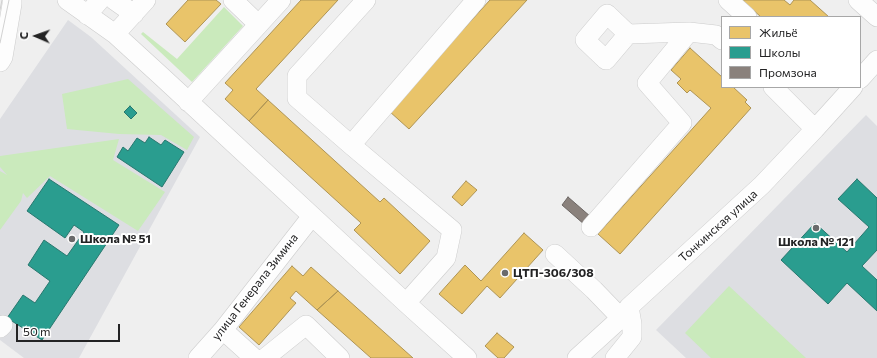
<!DOCTYPE html>
<html>
<head>
<meta charset="utf-8">
<style>
	body { margin:0 }
	#map { position:relative; width:877px; height:358px; overflow:hidden; background:#efefef; font-family:Commissioner,sans-serif }
	canvas { display:block }
	.legend { position:absolute; left:721px; top:16px; width:140px; height:72px; box-sizing:border-box; background:#fff; border:1px solid #a7a7a7; margin:0; padding:5px 7px; list-style:none; font-size:12px; color:#232324 }
	.legend li { display:flex; align-items:center; gap:8px; height:20px }
	.legend b { width:20px; border:1px solid #a7a7a7 }
	.north { position:absolute; left:16px; top:16px; width:40px; height:40px; -webkit-text-stroke:3px #fff; paint-order:stroke; rotate:272deg; font-size:11px; font-weight:700; line-height:16px; text-align:center; color:#232324 }
	.north::after { content:''; display:block; margin:auto; width:14px; height:18px; background:#232324; clip-path:polygon(50% 0,100% 100%,50% 72%,0 100%) }
	.scale { position:absolute; left:16px; top:324px; width:104px; height:18px; box-sizing:border-box; border:2px solid #232324; border-top:0; padding-left:5px; font-size:12px; line-height:14px; white-space:nowrap; color:#232324; -webkit-text-stroke:3px #fff; paint-order:stroke }
</style>
</head>
<body>
<div id="map">
<canvas width="877" height="358"></canvas>
<ul class="legend">
<li><b style="height:11px;background:#e9c46a"></b>Жильё</li>
<li><b style="height:11px;background:#2a9d8f"></b>Школы</li>
<li><b style="height:11px;background:#8a817c"></b>Промзона</li>
</ul>
<div class="north">С</div>
<div class="scale">50 m</div>
</div>
<script>
const c = document.querySelector('canvas').getContext('2d');
c.lineJoin = 'round';
function fill(path, color) {
  c.fillStyle = color;
  c.fill(path, 'evenodd');
}
function toPath(rows) {
  const path = new Path2D();
  for (const r of rows) {
    path.moveTo(r[0], r[1]);
    for (let i = 2; i < r.length; i += 2) path.lineTo(r[i], r[i + 1]);
  }
  return path;
}
function strokePath(path, color, width, dash) {
  c.strokeStyle = color;
  c.lineWidth = width;
  c.lineCap = dash ? 'butt' : 'round';
  c.setLineDash(dash || []);
  c.stroke(path);
}
function write(font, color, halo, rows, align = 'center') {
  c.font = font + ' Commissioner,sans-serif';
  c.lineWidth = 4;
  c.setLineDash([]);
  c.textBaseline = 'middle';
  c.strokeStyle = halo;
  c.fillStyle = color;
  for (const [text, x, y, turn = 0] of rows) {
    c.save();
    c.translate(x, y);
    c.rotate((+turn || 0) * Math.PI / 180);
    c.textAlign = isNaN(turn) ? turn : align;
    if (halo) c.strokeText(text, 0, 0);
    c.fillText(text, 0, 0);
    c.restore();
  }
}
fill(toPath([
	[68,20,91,37,200,137,79,358,24,358,0,340,0,119],
	[866,115,877,126,877,358,686,358,656,330]
]), '#dddee2');
fill(toPath([
	[224,7,243,26,192,82,141,34,143,32,177,59],
	[128,79,194,137,187,150,161,135,119,134,67,129,62,94],
	[119,139,113,160,165,192,138,231,50,176,27,198,23,193,21,201,0,230,0,171,7,175,0,167,0,156],
	[729,286,806,358,711,358,685,333]
]), '#caeabc');
const homes = toPath([
	[188,0,216,0,221,4,185,42,166,24,188,0],
	[301,0,338,0,256,89,268,100,249,121,225,99,233,90,225,83,301,0],
	[490,0,527,0,409,129,389,111,490,0],
	[742,0,784,0,790,5,794,0,810,0,829,17,761,17,742,0],
	[690,48,722,77,722,87,733,87,747,100,745,102,751,108,620,254,598,234,711,108,690,90,687,93,677,83,681,79,671,70,690,48],
	[268,100,380,202,384,198,430,241,400,274,354,230,361,223,249,121,268,100],
	[466,181,477,190,462,206,452,197,466,181],
	[524,233,543,250,500,298,487,286,462,314,439,294,465,265,481,281,524,233],
	[292,266,303,276,311,267,338,291,317,310,296,291,290,298,296,303,259,345,239,327,292,266],
	[338,291,413,358,371,358,317,310,338,291],
	[497,333,514,347,504,358,498,358,485,346,497,333]
]);
fill(homes, '#e9c46a');
strokePath(homes, '#ae9455', 1);
const schools = toPath([
	[130,106,137,113,131,119,124,112,130,106],
	[149,137,161,145,165,140,184,152,162,187,117,157,123,147,128,151,137,138,145,143,149,137],
	[49,179,119,225,42,340,7,318,23,295,35,303,50,281,28,265,44,240,67,256,84,232,74,225,65,238,27,211,49,179],
	[857,179,877,198,877,250,862,266,877,280,877,311,847,283,828,304,781,260,815,223,847,252,869,227,838,199,857,179]
]);
fill(schools, '#2a9d8f');
strokePath(schools, '#28786f', 1);
const industry = toPath([
	[568,197,591,217,585,225,562,205,568,197]
]);
fill(industry, '#8a817c');
strokePath(industry, '#6b6562', 1);
const minor = toPath([
	[67,0,115,34,161,76,406,303,467,358],
	[114,0,134,14],
	[233,0,258,24],
	[366,0,297,76,297,98,351,145,452,230,446,258,406,303],
	[728,0,747,17],
	[858,0,877,17],
	[87,15,100,0],
	[115,34,146,0],
	[628,34,606,60,585,40,607,14,628,34,689,32],
	[0,62,3,57,12,4,12,0],
	[860,79,877,60],
	[773,87,815,129],
	[188,102,281,0],
	[351,145,476,0],
	[591,227,682,123,647,83,689,32,716,35,722,40],
	[555,254,594,290,621,318],
	[0,328,3,325],
	[223,330,254,358],
	[198,358,223,330,312,216],
	[265,358,306,325,340,358],
	[577,358,621,318,629,307,762,185,815,129,853,87],
	[615,358,632,337,632,324,629,307]
]);
strokePath(minor, '#ccc', 20);
strokePath(minor, '#fdfdfd', 19);
strokePath(toPath([
	[0,10,2,0],
	[0,43,9,0]
]), '#d1d1d1', 1);
for (const [x, y, r, color] of [
	[816,228,4,"#6a6a6b"],
	[72,239,4,"#6a6a6b"],
	[505,273,4,"#6a6a6b"]
]) {
  const dot = new Path2D();
  dot.arc(x, y, r, 0, 2 * Math.PI);
  c.fillStyle = color;
  c.fill(dot);
  strokePath(dot, '#fff', 1.5);
}
write('12px', '#232324', '#fff', [
	["Тонкинская улица",718,226,-42],
	["улица Генерала Зимина",255,287,-52]
]);
write('bold 12px', '#232324', '#fff', [
	["Школа № 51",80,239],
	["Школа № 121",816,242,"center"],
	["ЦТП-306/308",513,273]
], 'left');
</script>
</body>
</html>
